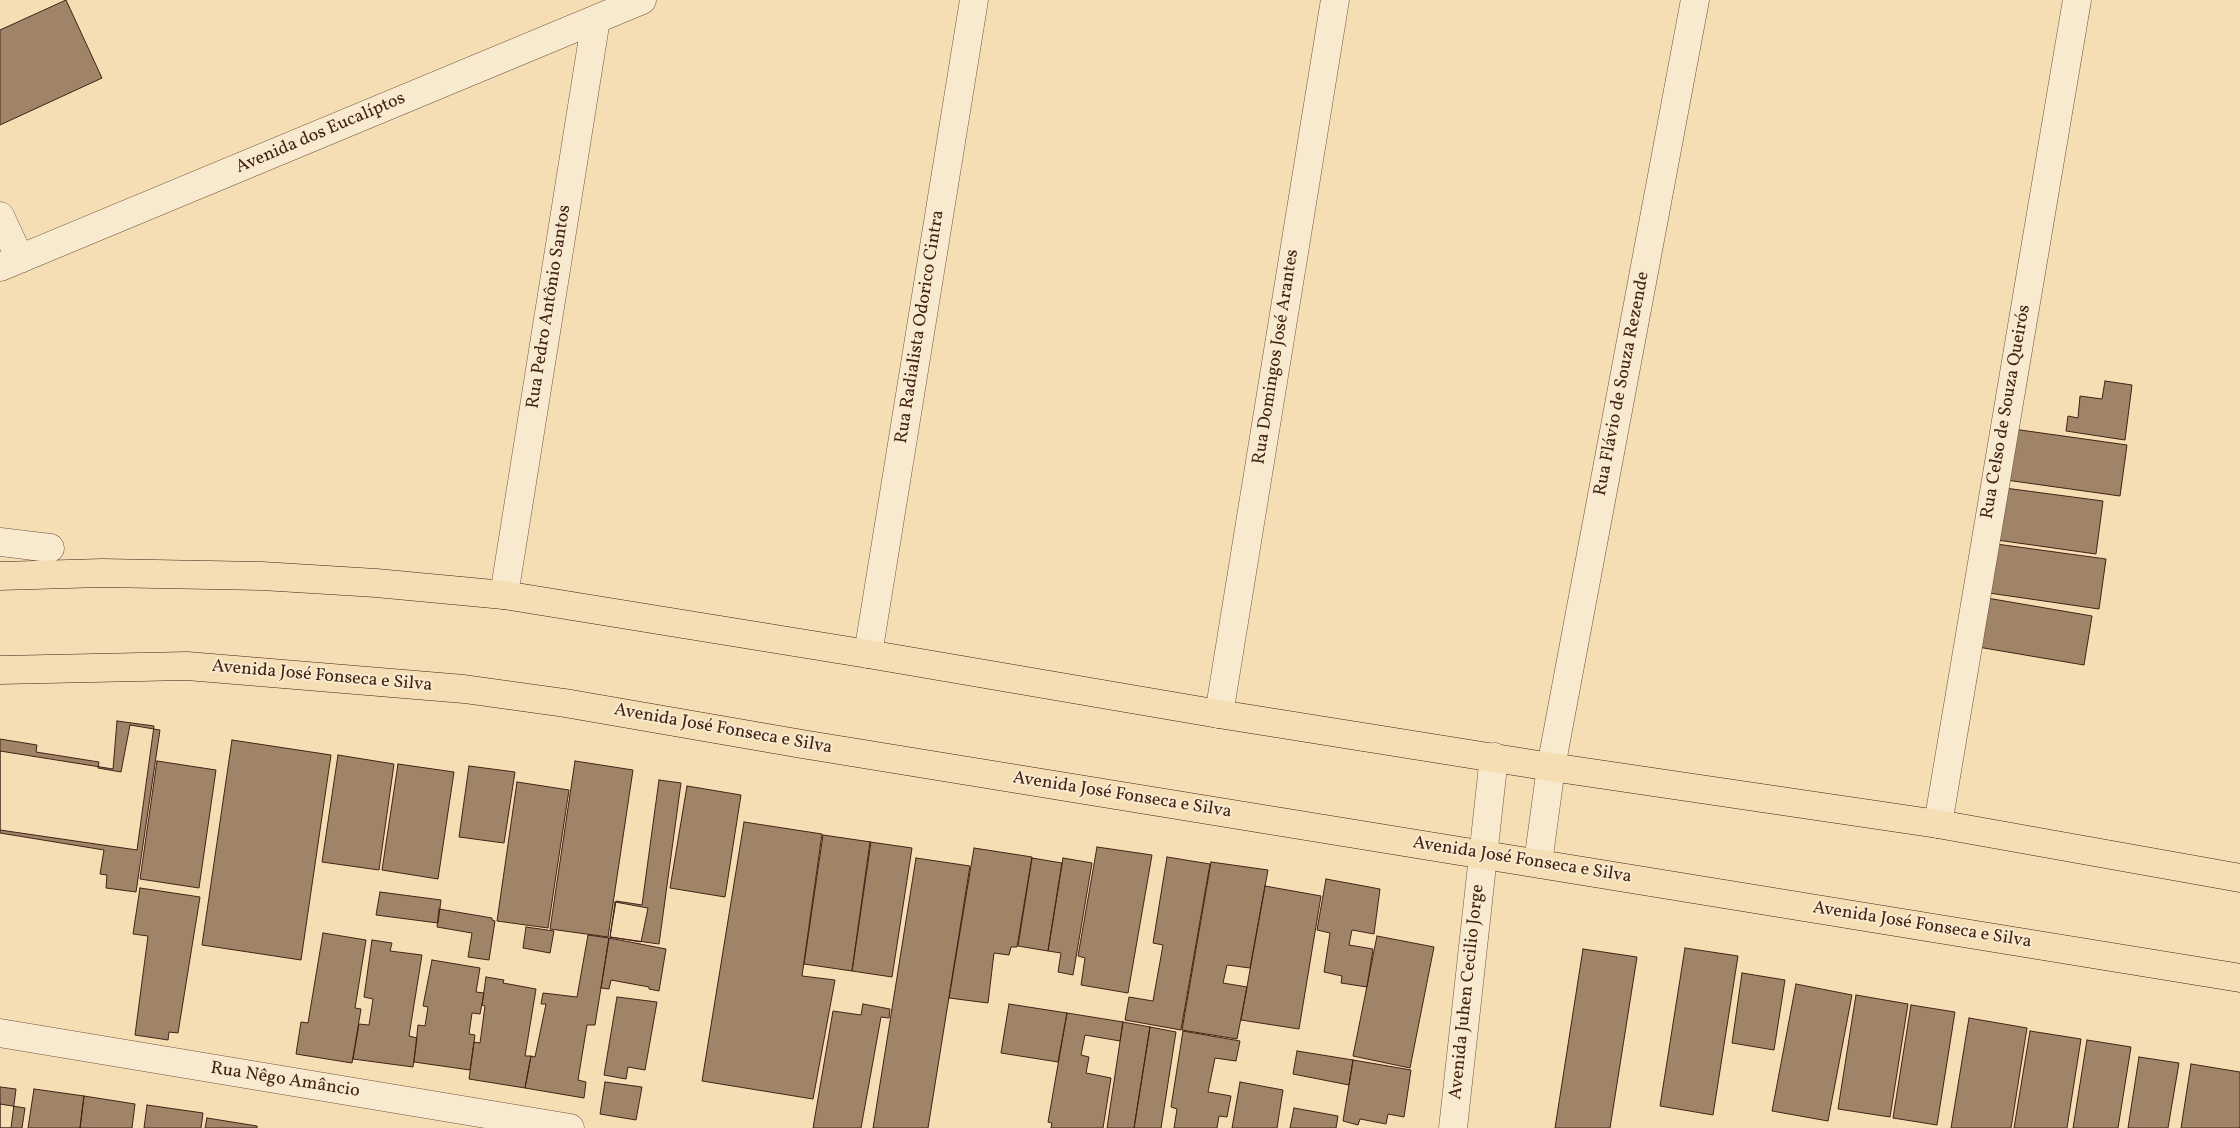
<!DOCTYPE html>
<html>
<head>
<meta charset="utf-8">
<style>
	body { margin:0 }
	canvas { display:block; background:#f5deb3 }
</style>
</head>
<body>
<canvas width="2240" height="1128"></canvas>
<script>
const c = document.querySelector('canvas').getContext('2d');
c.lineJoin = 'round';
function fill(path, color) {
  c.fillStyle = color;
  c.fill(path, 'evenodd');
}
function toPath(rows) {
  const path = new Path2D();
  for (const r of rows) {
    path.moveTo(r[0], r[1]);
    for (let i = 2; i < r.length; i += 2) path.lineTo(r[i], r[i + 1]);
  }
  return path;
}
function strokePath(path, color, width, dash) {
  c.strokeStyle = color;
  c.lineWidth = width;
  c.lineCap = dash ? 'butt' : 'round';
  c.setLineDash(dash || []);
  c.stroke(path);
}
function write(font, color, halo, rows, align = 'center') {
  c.font = font + ' Vollkorn,serif';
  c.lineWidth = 4;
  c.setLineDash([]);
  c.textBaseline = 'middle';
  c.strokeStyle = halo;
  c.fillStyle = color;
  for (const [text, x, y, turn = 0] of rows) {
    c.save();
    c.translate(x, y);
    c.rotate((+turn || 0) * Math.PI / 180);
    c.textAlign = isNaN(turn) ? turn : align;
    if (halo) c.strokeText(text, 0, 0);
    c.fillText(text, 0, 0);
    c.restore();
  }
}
const building = toPath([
	[66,0,102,78,0,125,0,30,66,0],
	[2105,381,2132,385,2125,440,2066,431,2068,416,2078,418,2080,396,2102,399,2105,381],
	[2013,429,2127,445,2120,496,2006,480,2013,429],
	[1997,487,2103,501,2096,554,1990,539,1997,487],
	[1989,543,2106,559,2099,609,1982,592,1989,543],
	[1981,597,2092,616,2084,665,1972,646,1981,597],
	[117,721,154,726,137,850,0,830,0,751,113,769,117,721],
	[130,725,160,730,136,892,106,888,107,875,100,874,104,850,0,833,0,739,37,745,36,752,99,762,98,768,121,772,130,725],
	[232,740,331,755,301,960,202,945,232,740],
	[338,755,394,764,379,870,322,862,338,755],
	[157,761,216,770,199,888,140,879,157,761],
	[575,761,633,770,608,937,550,929,575,761],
	[398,764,454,772,438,879,382,870,398,764],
	[469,766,515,772,504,843,459,837,469,766],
	[659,780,681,783,659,944,610,937,616,901,642,905,659,780],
	[517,782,569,790,548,928,497,921,517,782],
	[687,786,741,795,725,897,670,888,687,786],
	[744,822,822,834,802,976,835,980,813,1099,702,1081,744,822],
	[823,835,871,842,852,971,804,964,823,835],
	[870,842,912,848,892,977,852,971,870,842],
	[1097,847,1152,855,1128,993,1081,985,1085,958,1078,956,1097,847],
	[974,848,1032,857,1017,947,1011,947,1009,955,994,953,988,1003,949,998,974,848],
	[1167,857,1210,864,1181,1030,1125,1020,1129,997,1153,1001,1163,945,1153,943,1167,857],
	[916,858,970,866,928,1128,873,1128,916,858],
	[1032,858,1062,863,1048,951,1018,946,1032,858],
	[1063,858,1092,863,1073,975,1058,972,1061,953,1048,951,1063,858],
	[1211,862,1268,870,1250,968,1227,965,1223,983,1247,987,1237,1039,1182,1030,1211,862],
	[1326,879,1380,889,1374,934,1352,930,1349,945,1373,949,1367,987,1341,983,1342,976,1324,972,1330,933,1317,930,1326,879],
	[1265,886,1321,896,1299,1029,1241,1020,1265,886],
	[140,888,200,897,178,1033,169,1032,168,1040,135,1035,148,936,133,934,140,888],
	[380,892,441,900,438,923,376,915,380,892],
	[615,902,648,908,641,942,610,937,615,902],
	[439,909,492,918,492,920,495,921,489,960,468,957,472,933,437,927,439,909],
	[526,927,554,931,550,953,523,948,526,927],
	[323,933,366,940,355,1008,361,1009,352,1063,296,1054,301,1022,308,1023,323,933],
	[588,935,609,938,595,1025,587,1025,578,1080,586,1082,584,1098,525,1088,531,1056,535,1057,546,1004,541,1004,543,993,577,997,588,935],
	[1377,936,1434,947,1410,1068,1353,1056,1377,936],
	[609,938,666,949,659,991,649,989,649,987,611,980,609,989,601,988,609,938],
	[372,940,392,943,390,951,422,955,409,1036,417,1038,413,1067,353,1059,359,1024,369,1025,373,999,364,997,372,940],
	[1685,948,1738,956,1713,1115,1660,1106,1685,948],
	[1583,949,1637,957,1610,1128,1555,1128,1583,949],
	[432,960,480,968,476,992,484,993,480,1014,472,1013,469,1034,475,1035,470,1070,414,1062,418,1025,425,1026,428,1007,423,1006,432,960],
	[1742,973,1785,980,1774,1050,1732,1043,1742,973],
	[486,977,504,980,503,983,536,989,525,1056,531,1056,525,1088,469,1079,474,1042,480,1043,485,1006,482,1005,486,977],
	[1796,984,1852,995,1828,1121,1772,1111,1796,984],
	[1856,995,1908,1004,1890,1117,1838,1109,1856,995],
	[617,997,657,1002,645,1070,628,1067,626,1079,604,1075,617,997],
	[863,1004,890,1009,889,1018,881,1017,861,1128,813,1128,833,1011,861,1015,863,1004],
	[1009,1004,1067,1013,1058,1062,1001,1053,1009,1004],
	[1911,1005,1955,1012,1937,1125,1893,1118,1911,1005],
	[1067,1013,1123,1022,1120,1041,1085,1035,1081,1055,1089,1057,1086,1073,1111,1078,1103,1128,1051,1128,1052,1123,1048,1122,1067,1013],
	[1969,1018,2027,1028,2011,1128,1951,1128,1969,1018],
	[1123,1022,1150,1027,1134,1128,1107,1128,1123,1022],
	[1150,1027,1176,1032,1161,1128,1134,1128,1150,1027],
	[1183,1031,1240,1041,1236,1061,1215,1058,1208,1092,1231,1096,1227,1117,1219,1116,1217,1128,1174,1128,1177,1109,1171,1107,1183,1031],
	[2030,1031,2081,1039,2067,1128,2014,1128,2030,1031],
	[2087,1040,2131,1047,2118,1128,2073,1128,2087,1040],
	[1297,1051,1353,1060,1349,1085,1293,1074,1297,1051],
	[2139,1057,2179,1063,2168,1128,2128,1128,2139,1057],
	[1353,1060,1411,1070,1404,1117,1388,1114,1386,1124,1360,1119,1358,1125,1343,1121,1353,1060],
	[2191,1064,2240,1072,2240,1128,2181,1128,2191,1064],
	[605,1082,642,1087,636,1120,600,1114,605,1082],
	[1240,1082,1283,1090,1277,1128,1232,1128,1240,1082],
	[0,1087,16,1089,11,1128,0,1128,0,1087],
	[34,1089,84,1096,80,1128,28,1128,34,1089],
	[84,1096,135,1104,132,1128,80,1128,84,1096],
	[0,1104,25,1108,22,1128,0,1128,0,1104],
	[147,1105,203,1113,201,1128,144,1128,147,1105],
	[1294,1108,1338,1116,1336,1128,1290,1128,1294,1108],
	[207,1118,257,1126,257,1128,205,1128,207,1118]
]);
fill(building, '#a08468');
strokePath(building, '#432217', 1);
const minor = toPath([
	[0,216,20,259],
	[0,267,642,0],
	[0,542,50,548],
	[504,595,596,19],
	[868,654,974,0],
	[1219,714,1335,0],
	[1938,824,2077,0],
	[1538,863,1551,767,1695,0],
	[0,1033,570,1128],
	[1453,1128,1494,757]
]);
const major = toPath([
	[0,576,102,573,262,576,376,583,504,595,868,654,1219,714,1551,767,1938,824,2240,878],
	[0,670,187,666,464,689,565,703,802,744,2240,978]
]);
strokePath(minor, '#70513e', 29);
strokePath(major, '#432217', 29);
strokePath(minor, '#f8eace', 28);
strokePath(major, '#f5deb3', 28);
write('18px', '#432217', '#f8eace', [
	["Avenida dos Eucalíptos",321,134,-23],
	["Rua Pedro Antônio Santos",550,307,-81],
	["Rua Radialista Odorico Cintra",921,327,-81],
	["Rua Domingos José Arantes",1277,357,-81],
	["Rua Flávio de Souza Rezende",1623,384,-79],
	["Rua Celso de Souza Queirós",2007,412,-80],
	["Avenida José Fonseca e Silva",322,677,5],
	["Avenida José Fonseca e Silva",723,730,10],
	["Avenida José Fonseca e Silva",1122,796,9],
	["Avenida José Fonseca e Silva",1522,861,9],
	["Avenida José Fonseca e Silva",1922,926,9],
	["Avenida Juhen Cecilio Jorge",1468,992,-84],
	["Rua Nêgo Amâncio",285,1081,9]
]);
</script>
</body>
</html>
